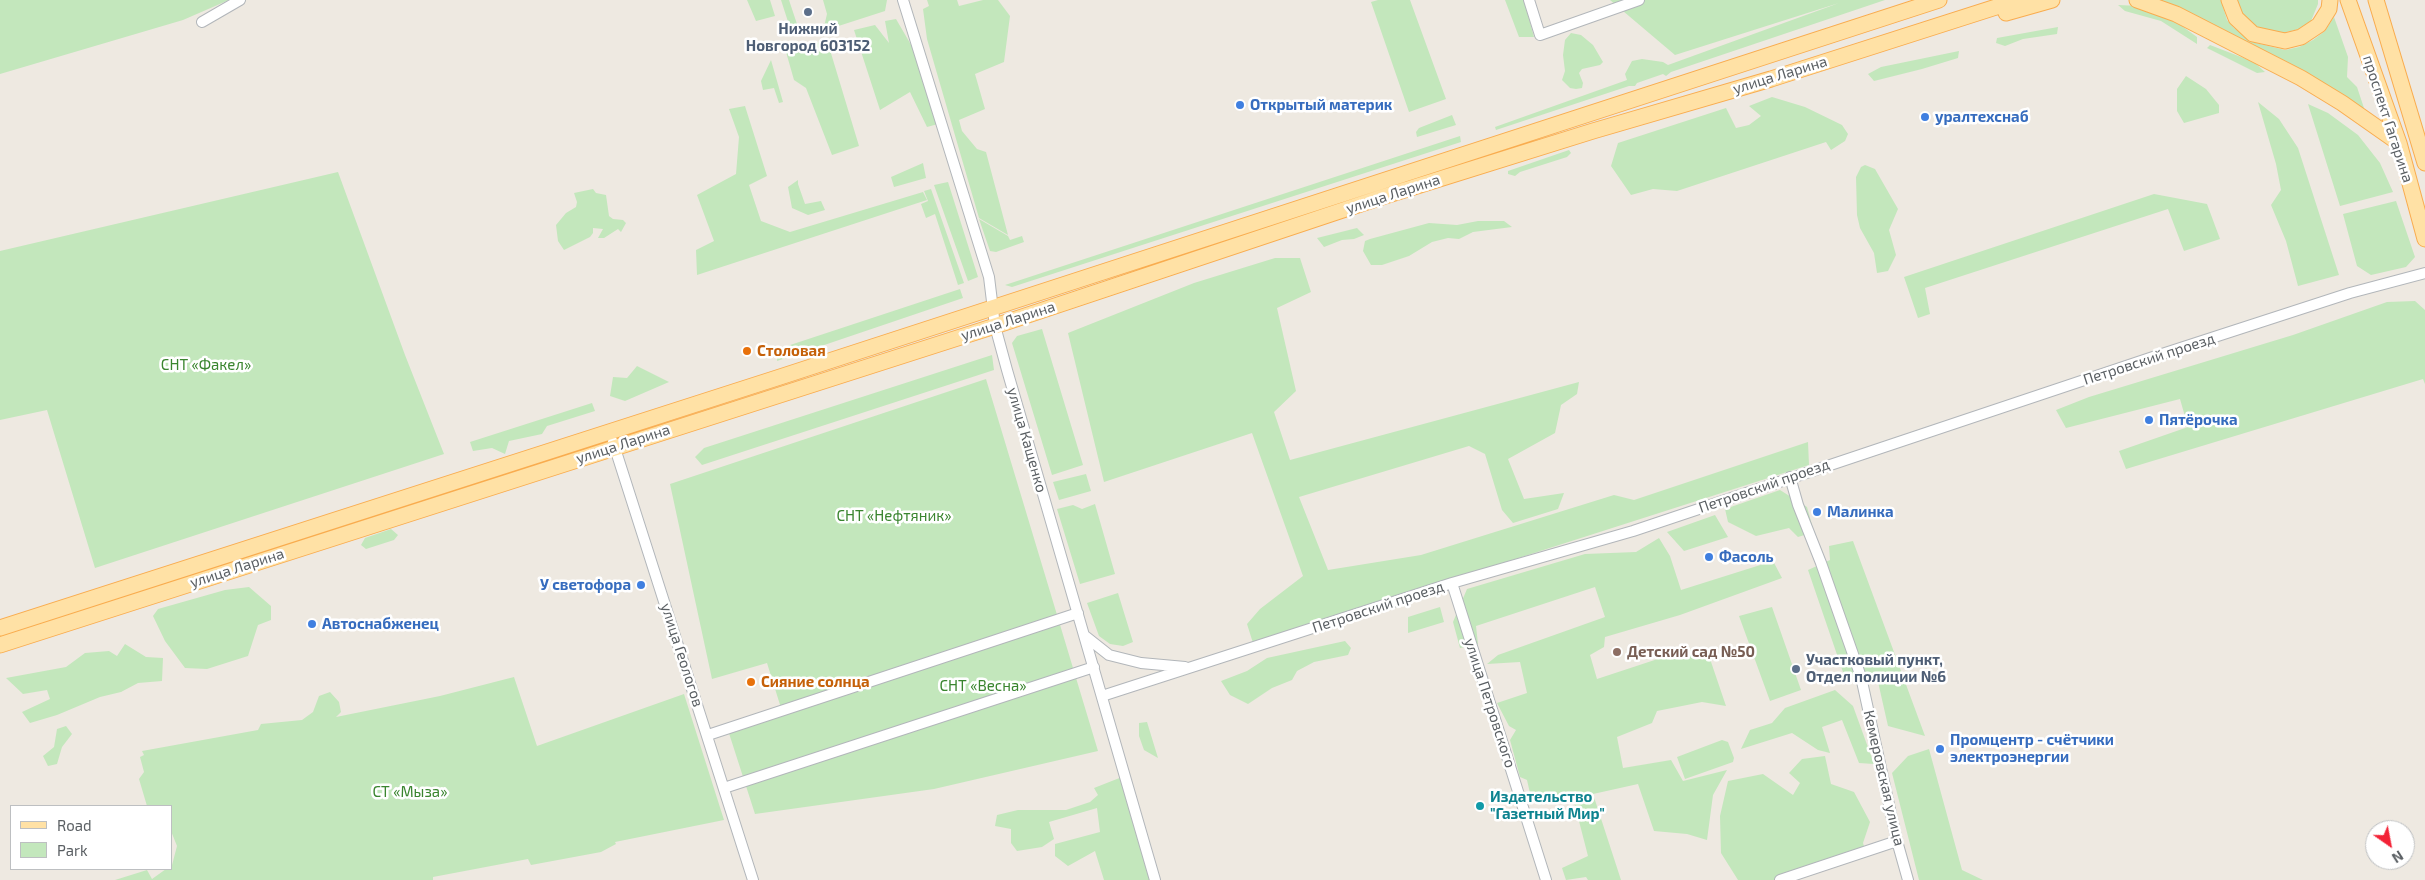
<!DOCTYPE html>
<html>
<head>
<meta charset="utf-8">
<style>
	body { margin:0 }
	#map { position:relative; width:2425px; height:880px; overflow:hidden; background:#eee9e1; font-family:"Exo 2",sans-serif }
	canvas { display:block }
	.legend { position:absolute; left:10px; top:805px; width:162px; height:65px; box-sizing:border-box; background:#fff; border:1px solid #bdbfc1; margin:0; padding:6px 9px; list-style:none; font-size:15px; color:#5a5f63 }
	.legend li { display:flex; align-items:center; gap:10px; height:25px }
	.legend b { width:25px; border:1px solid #bdbfc1 }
	.north { position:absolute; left:2365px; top:820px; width:50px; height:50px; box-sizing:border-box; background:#fff; border:1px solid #bdbfc1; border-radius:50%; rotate:147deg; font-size:14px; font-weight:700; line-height:20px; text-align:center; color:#5a5f63 }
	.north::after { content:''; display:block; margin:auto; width:18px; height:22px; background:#f32236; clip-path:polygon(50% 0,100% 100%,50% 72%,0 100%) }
</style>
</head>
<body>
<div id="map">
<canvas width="2425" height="880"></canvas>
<ul class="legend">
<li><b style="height:6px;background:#ffe1a5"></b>Road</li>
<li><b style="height:14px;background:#c3e7bc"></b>Park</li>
</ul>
<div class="north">N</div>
</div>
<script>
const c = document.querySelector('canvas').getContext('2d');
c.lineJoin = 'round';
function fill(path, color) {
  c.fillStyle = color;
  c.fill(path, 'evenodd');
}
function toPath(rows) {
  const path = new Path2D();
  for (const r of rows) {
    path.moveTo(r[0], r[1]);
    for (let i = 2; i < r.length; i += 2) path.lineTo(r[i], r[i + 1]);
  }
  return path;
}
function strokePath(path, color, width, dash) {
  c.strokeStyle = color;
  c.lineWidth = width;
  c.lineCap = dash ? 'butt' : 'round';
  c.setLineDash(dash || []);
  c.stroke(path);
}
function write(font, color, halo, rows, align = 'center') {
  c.font = font + ' "Exo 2",sans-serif';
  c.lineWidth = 5;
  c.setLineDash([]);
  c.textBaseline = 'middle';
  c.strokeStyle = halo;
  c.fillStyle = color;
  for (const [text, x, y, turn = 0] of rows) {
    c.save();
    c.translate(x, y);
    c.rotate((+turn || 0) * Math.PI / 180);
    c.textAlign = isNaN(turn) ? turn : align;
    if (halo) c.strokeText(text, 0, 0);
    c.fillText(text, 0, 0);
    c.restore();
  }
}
fill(toPath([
	[0,0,229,0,183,20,0,74],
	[747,0,770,0,775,16,756,21],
	[781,0,789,0,800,33,792,34],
	[823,0,887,0,885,11,823,31,827,14],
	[927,0,957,0,959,6,983,0,998,0,1010,16,1004,62,975,74,985,109,959,120,962,131,977,149,986,152,1008,235,979,218,927,39,923,9,929,6],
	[1378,0,1410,0,1446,99,1409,112,1371,2],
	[1505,0,1524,0,1534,37,1519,37],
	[1610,0,1885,0,1671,72,1666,76,1663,74,1637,83,1635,86,1629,86,1496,130,1495,127,1627,80,1625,74,1632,61,1642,59,1663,62,1668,65,1839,3,1675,55],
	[2159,0,2221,0,2227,20,2234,28,2256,43,2285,50,2299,47,2313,40,2325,31,2334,17,2348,57,2347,77,2357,87,2364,108,2360,110],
	[2235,0,2318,0,2318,4,2311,21,2299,29,2278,34,2254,26,2240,11],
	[2118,5,2140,6,2168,16,2197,37,2197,44,2161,21,2125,11],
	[896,19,917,55,938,124,927,127,910,92,880,110,854,30,875,25,889,43,885,21],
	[2058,27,2057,34,2023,39,2005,46,1996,43,1997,38],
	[1571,33,1581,35,1593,45,1603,62,1600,65,1582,69,1579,73,1583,83,1582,88,1576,89,1570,88,1562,80,1565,71,1563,55,1565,40],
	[827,40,859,146,832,155,806,88,794,80,786,52],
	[2210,45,2254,62,2265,72,2257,73,2207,48],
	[1959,51,1958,58,1922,69,1874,81,1868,74,1881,67],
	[771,60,783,102,779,103,774,88,763,90,761,81],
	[2186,76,2206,89,2219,105,2219,113,2184,123,2177,111,2177,89],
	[1772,97,1805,107,1842,125,1848,134,1845,141,1831,150,1826,142,1677,191,1653,189,1631,195,1611,166,1618,143,1726,108,1736,128,1749,125,1761,116,1749,106],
	[2258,102,2279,119,2298,148,2339,275,2298,286,2286,241,2271,205,2281,190,2276,164],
	[2308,104,2328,113,2358,135,2380,163,2393,192,2340,206],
	[745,106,767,176,749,185,761,221,790,232,923,192,927,200,697,275,696,250,714,241,697,195,736,174,739,137,729,109],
	[1452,115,1456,125,1417,137,1416,132,1419,128],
	[1460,136,1461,142,1012,287,1005,285],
	[1569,150,1571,153,1567,157,1520,172,1515,176,1508,174,1508,171],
	[923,163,926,178,894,187,891,177],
	[1865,165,1875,169,1898,209,1889,230,1896,255,1888,271,1877,273,1874,253,1860,228,1857,215,1856,177,1861,167],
	[338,172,405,355,444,454,95,568,47,410,0,420,0,251],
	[798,180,798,184,805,204,821,201,825,210,808,215,792,208,788,187],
	[948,182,978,277,968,281,934,185],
	[593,189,596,193,606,195,609,216,613,219,623,220,626,223,621,232,618,229,604,238,598,238,603,229,593,228,593,233,590,237,564,250,558,241,556,225,566,213,576,207,577,202,574,193],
	[931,189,964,283,958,285,935,214,926,218,921,204,928,201,924,191],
	[2154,194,2207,204,2220,239,2184,251,2168,209,1925,288,1930,314,1918,318,1904,277],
	[2396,201,2415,257,2406,267,2371,275,2357,266,2343,214],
	[979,219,1008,236,1010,240,1022,236,1024,242,996,252,990,251],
	[1478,221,1504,221,1512,227,1473,232,1459,239,1448,238,1432,242,1409,256,1382,265,1371,265,1363,251,1365,241,1370,239,1429,223,1457,225],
	[1357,228,1364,235,1354,239,1342,240,1324,247,1317,238],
	[1275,258,1300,258,1311,292,1277,308,1296,391,1274,412,1290,460,1579,382,1577,394,1561,405,1555,433,1508,459,1524,499,1564,493,1558,509,1513,523,1502,510,1485,454,1469,446,1299,497,1328,570,1421,555,1614,495,1634,500,1808,442,1809,465,1253,643,1247,624,1260,609,1303,576,1252,433,1104,482,1068,333,1194,283],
	[960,289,963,298,777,361,778,349],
	[2415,301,2425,310,2425,384,2423,379,2126,469,2119,451,2188,427,2180,399,2066,428,2056,410,2089,397,2293,335,2387,302],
	[1042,329,1083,465,1052,475,1012,343,1017,336],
	[992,355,994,370,702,465,695,457,704,448],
	[637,366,669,382,625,401,610,396,613,377,627,378],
	[986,379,1098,751,934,789,755,814,726,724,781,708,767,663,712,679,670,484],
	[592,403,595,411,547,426,542,434,509,441,505,454,492,448,473,451,470,442],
	[1086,474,1091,491,1059,500,1053,482],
	[1780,490,1807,507,1814,532,1798,537,1789,528,1756,536,1728,522,1725,509],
	[1095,504,1115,574,1080,584,1057,509,1073,505,1082,509],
	[1715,515,1728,537,1684,551,1667,532],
	[391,529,398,535,394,540,366,549,361,545,365,538],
	[1659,538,1670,556,1681,590,1773,561,1782,578,1680,615,1605,637,1604,647,1590,655,1597,679,1685,650,1707,650,1726,706,1702,702,1657,711,1652,723,1617,737,1623,768,1671,760,1683,781,1727,770,1713,795,1707,840,1687,834,1654,831,1638,784,1593,794,1621,880,1588,880,1586,877,1566,880,1562,868,1588,856,1572,794,1532,802,1527,780,1520,777,1510,740,1516,730,1509,726,1497,703,1527,693,1520,662,1487,664,1498,655,1605,617,1595,587,1476,626,1478,644,1460,648,1453,622,1467,589,1585,554,1636,552],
	[1853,541,1925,736,1888,726,1876,673,1845,678,1808,570,1830,560,1829,546],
	[249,587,271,606,271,620,258,625,248,656,207,669,185,668,165,641,153,616,158,609,225,590],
	[1118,593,1133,642,1123,646,1110,644,1099,636,1087,603],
	[1440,607,1444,622,1408,633,1408,617],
	[1772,607,1801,690,1770,701,1739,616],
	[1345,641,1351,648,1348,655,1314,662,1297,671,1292,680,1272,688,1248,704,1230,695,1221,681,1247,671,1267,658],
	[125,644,146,657,163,658,162,681,138,683,121,692,100,697,57,715,30,723,22,712,50,699,47,690,23,694,6,678,66,667,85,653,109,651,117,656],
	[514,677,537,746,684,694,724,820,615,842,616,844,601,852,531,865,528,859,433,877,433,880,115,880,147,870,152,879,166,869,171,869,177,846,171,831,171,806,147,806,139,779,144,772,140,757,144,755,142,751,258,730,261,724,302,720,313,712,319,696,330,692,339,702,341,712,336,717,440,696],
	[1835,690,1853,706,1874,764,1859,763,1842,720,1822,727,1830,753,1818,750,1792,733,1741,749,1750,730,1772,723,1785,708],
	[1147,722,1158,758,1144,750,1139,736,1139,723],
	[66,726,72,734,62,747,57,764,48,766,43,756,54,747,57,729],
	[1722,740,1728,742,1734,758,1733,762,1685,779,1677,757],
	[1929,749,1962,870,1983,880,1919,880,1892,773,1908,756],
	[1825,756,1831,784,1854,792,1870,822,1863,843,1867,856,1794,880,1738,880,1721,853,1720,816,1728,781,1763,774,1793,795,1800,783,1789,773,1802,759],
	[1122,777,1151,880,1104,880,1095,851,1068,866,1055,856,1055,844,1100,832,1097,808,1049,822,1054,839,1042,847,1017,851,1011,843,1011,829,995,826,997,815,1018,810,1066,810,1090,802,1098,795,1094,788]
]), '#c3e7bc');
const minor = toPath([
	[903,0,989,277,995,326,1007,370,1155,880],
	[1529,0,1540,35,1639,0],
	[202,22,240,0],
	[613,442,753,880],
	[1790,477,1798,505,1821,563,1861,677,1897,841,1908,880],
	[1452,583,1546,880],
	[1085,636,1109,655,1141,663,1185,667],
	[1102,696,1452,583,1633,531,2159,355,2350,293,2425,273],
	[708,735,1078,613],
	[724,788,1094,667],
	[1780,880,1897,841]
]);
const primary = toPath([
	[2137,0,2176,14,2301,78,2342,103,2399,143],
	[2229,0,2236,18,2253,34,2285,41,2301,37,2319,25,2329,9,2330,0],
	[2348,0,2399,143,2425,239],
	[2376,0,2425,163],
	[2006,13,2052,0],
	[0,628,780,377,1939,0],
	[0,645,995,326,1382,197,1593,131,1771,79,2018,0]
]);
strokePath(minor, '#b2b6ba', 12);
strokePath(primary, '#f9ac4f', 17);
strokePath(minor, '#fff', 10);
strokePath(primary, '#ffe1a5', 15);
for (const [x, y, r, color] of [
	[808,12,5,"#5c6f8a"],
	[1240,105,5,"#3f7fe0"],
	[1925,117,5,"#3f7fe0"],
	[747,351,5,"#e8710a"],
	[2149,420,5,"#3f7fe0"],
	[1817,512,5,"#3f7fe0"],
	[1709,557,5,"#3f7fe0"],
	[641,585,5,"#3f7fe0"],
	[312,624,5,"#3f7fe0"],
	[1617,652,5,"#8d6e63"],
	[1796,669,5,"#5c6f8a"],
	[751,682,5,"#e8710a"],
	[1940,749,5,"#3f7fe0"],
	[1480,806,5,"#0f9aa8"]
]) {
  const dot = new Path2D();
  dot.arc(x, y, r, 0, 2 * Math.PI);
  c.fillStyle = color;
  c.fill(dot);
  strokePath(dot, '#fff', 2);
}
write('bold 15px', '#4e5e75', '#fff', [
	["Нижний",808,29],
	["Новгород 603152",808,46],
	["Участковый пункт,",1806,660,"left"],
	["Отдел полиции №6",1806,677,"left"]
]);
write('15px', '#5a5f63', '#fff', [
	["улица Ларина",1780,75,-17],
	["проспект Гагарина",2388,119,72],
	["улица Ларина",1393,194,-18],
	["улица Ларина",1008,321,-18],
	["Петровский проезд",2149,359,-18],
	["улица Кащенко",1027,440,74],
	["улица Ларина",623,444,-18],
	["Петровский проезд",1764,486,-19],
	["улица Ларина",237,568,-18],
	["Петровский проезд",1378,607,-18],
	["улица Геологов",682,655,72],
	["улица Петровского",1490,703,72],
	["Кемеровская улица",1884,778,77]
]);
write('bold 15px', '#366cbe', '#fff', [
	["Открытый материк",1250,105],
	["уралтехснаб",1935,117],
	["Пятёрочка",2159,420],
	["Малинка",1827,512],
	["Фасоль",1719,557],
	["У светофора",631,585,"right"],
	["Автоснабженец",322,624],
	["Промцентр - счётчики",1950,740],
	["электроэнергии",1950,757]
], 'left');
write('bold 15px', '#c56008', '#fff', [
	["Столовая",757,351],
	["Сияние солнца",761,682]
], 'left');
write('15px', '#3a852f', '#fff', [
	["СНТ «Факел»",206,365],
	["СНТ «Нефтяник»",894,516],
	["СНТ «Весна»",983,686],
	["СТ «Мыза»",410,792]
]);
write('bold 15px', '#785e54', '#fff', [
	["Детский сад №50",1627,652]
], 'left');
write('bold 15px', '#0d838f', '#fff', [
	["Издательство",1490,797],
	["\"Газетный Мир\"",1490,814]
], 'left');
</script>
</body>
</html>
